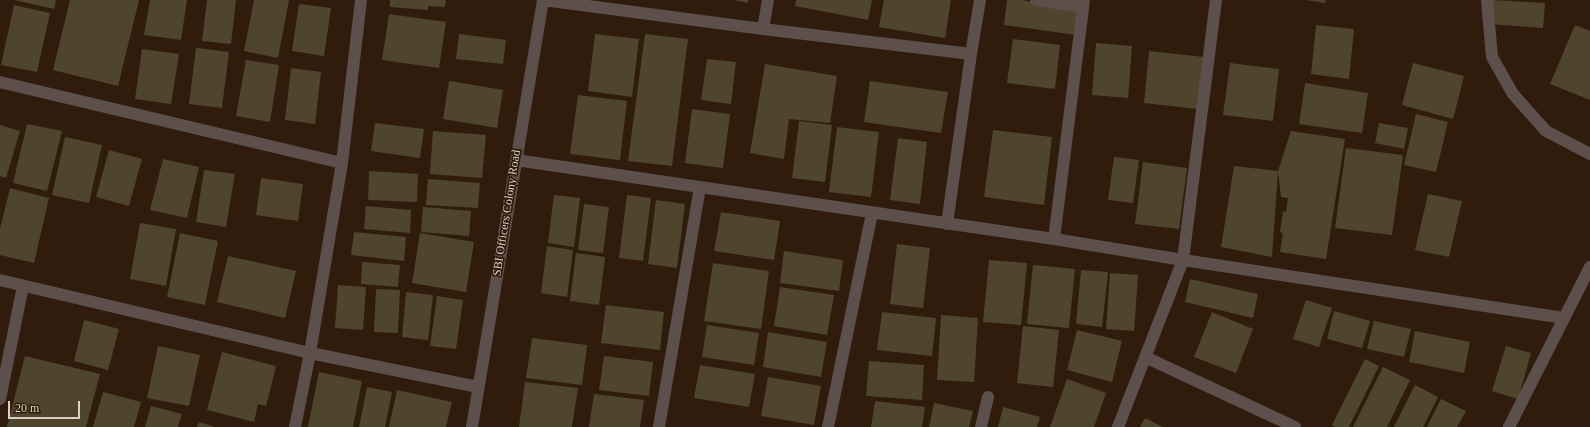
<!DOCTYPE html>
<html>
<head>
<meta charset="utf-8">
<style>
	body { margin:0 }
	#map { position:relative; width:1590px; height:427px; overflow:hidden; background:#2f1c0c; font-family:Georgia,serif }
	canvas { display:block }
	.scale { position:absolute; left:8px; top:401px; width:72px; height:18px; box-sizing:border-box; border:2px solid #dccfc5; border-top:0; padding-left:5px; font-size:12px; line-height:14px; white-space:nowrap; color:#dccfc5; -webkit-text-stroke:3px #2f1c0c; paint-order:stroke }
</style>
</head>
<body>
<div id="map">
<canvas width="1590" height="427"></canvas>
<div class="scale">20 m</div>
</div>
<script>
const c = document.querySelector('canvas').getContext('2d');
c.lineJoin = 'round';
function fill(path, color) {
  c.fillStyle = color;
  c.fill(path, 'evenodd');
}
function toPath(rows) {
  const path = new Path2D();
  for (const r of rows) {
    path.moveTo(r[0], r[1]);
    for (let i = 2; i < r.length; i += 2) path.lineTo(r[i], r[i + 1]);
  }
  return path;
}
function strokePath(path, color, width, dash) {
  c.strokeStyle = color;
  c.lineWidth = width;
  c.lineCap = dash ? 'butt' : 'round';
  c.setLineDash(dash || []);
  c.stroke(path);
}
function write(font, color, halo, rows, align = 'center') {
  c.font = font + ' Georgia,serif';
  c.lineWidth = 3.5;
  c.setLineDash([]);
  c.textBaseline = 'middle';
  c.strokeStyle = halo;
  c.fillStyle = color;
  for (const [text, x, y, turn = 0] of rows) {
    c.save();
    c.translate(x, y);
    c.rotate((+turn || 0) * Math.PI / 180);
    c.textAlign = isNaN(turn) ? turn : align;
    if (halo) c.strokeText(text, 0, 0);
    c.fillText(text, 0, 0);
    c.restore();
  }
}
fill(toPath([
	[14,0,56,0,54,9],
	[70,0,139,0,118,86,53,70],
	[150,0,187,0,181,40,144,35],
	[207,0,236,0,231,44,202,41],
	[254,0,289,0,278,58,244,51],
	[390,0,446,0,445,7,428,6,428,10,390,7],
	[733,0,748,0,748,3],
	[796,0,872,0,868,20,795,6],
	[884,0,951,0,945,38,879,27],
	[1007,0,1021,0,1081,9,1077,35,1004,25],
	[1306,0,1326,0,1325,3],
	[1492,0,1545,3,1543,28,1490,24],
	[299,4,331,8,324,56,292,51],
	[14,5,50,13,37,72,1,65],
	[389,14,446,22,439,68,382,60],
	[1316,25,1354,29,1349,79,1311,74],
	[1575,25,1590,31,1590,100,1550,84],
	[459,34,506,40,503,64,456,59],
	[595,34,639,39,632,97,588,91],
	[645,34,688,39,672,166,628,161],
	[1013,39,1060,45,1055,89,1007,83],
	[1096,43,1132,46,1128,98,1092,95],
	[196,48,229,52,222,108,189,104],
	[142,49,179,54,171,104,135,99],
	[1149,51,1204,57,1198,109,1144,103],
	[707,59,736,62,731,104,701,100],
	[246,60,279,65,270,122,236,116],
	[1230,63,1279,69,1273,121,1223,115],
	[1413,63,1464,76,1453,119,1402,105],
	[765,64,837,76,830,123,789,119,784,159,750,153],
	[291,68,321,72,315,124,285,120],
	[449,81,503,90,497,128,443,119],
	[870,81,948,92,941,133,864,122],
	[1305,83,1368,93,1362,133,1299,124],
	[578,95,627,101,620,160,570,154],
	[692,109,730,114,723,168,685,163],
	[1416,114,1448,122,1436,172,1404,165],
	[799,121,832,125,825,182,792,178],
	[375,123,424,129,420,158,371,151],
	[1379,123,1408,128,1404,149,1375,143],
	[27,124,62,131,47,191,13,183],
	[0,125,20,131,6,178,0,176],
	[837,127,879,132,871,197,829,192],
	[993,130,1052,137,1044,205,984,197],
	[433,131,486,135,482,178,430,174],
	[1291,131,1345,139,1326,259,1280,252,1283,233,1280,232,1283,211,1286,212,1288,198,1281,197,1278,171,1272,257,1221,247,1234,166,1278,171],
	[65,137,102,145,89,203,52,195],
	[898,138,927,142,920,204,890,200],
	[1346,148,1403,155,1392,235,1335,228],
	[109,150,142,159,129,206,96,197],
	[1114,157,1139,160,1133,203,1108,200],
	[163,159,199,167,187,218,150,210],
	[1143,162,1187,168,1179,229,1135,224],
	[204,170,235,174,226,227,196,222],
	[369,171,418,174,417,202,368,200],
	[261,178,303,184,298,221,256,215],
	[428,179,480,183,478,208,426,205],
	[10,188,49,198,34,263,0,255,0,229],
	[1428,194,1462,201,1449,257,1415,250],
	[554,195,580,198,574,247,548,243],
	[627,195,651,198,643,261,619,258],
	[656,200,685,204,677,268,648,264],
	[584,204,609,207,603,253,578,250],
	[366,206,411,210,410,233,364,229],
	[423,207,471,211,469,236,421,232],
	[721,212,780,221,774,260,714,251],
	[140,223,176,229,166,286,130,279],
	[354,232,406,237,404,261,351,255],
	[180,233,218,241,205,305,167,297],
	[420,233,474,242,466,292,412,283],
	[897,244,930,248,923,308,890,304],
	[547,246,573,250,567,297,541,293],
	[784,251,843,260,839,291,780,283],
	[576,253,605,257,599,305,570,301],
	[228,256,296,271,285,318,217,302],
	[989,260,1027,263,1021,325,983,322],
	[362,262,400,265,398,287,361,284],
	[713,263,769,271,761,329,704,321],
	[1033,265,1075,269,1069,328,1027,324],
	[1081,270,1108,272,1102,327,1076,324],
	[1110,273,1138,275,1134,331,1106,329],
	[1190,279,1258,294,1253,318,1185,302],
	[338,285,366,287,363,330,335,328],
	[780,287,834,295,827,335,774,326],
	[376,289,400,290,398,333,374,332],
	[406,292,433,295,428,340,402,337],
	[437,296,463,300,456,349,430,346],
	[1306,300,1332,308,1319,347,1293,339],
	[606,305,664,312,660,350,601,343],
	[1334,311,1370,321,1362,348,1327,339],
	[882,312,936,318,932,356,877,350],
	[1212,312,1253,329,1236,373,1194,357],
	[941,315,978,318,974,382,937,380],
	[84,320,119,329,108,370,74,361],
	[1374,321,1411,329,1404,357,1367,349],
	[707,325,759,333,754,365,702,357],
	[1023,326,1059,330,1053,387,1017,383],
	[1077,330,1122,341,1112,382,1067,370],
	[1415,331,1470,342,1464,373,1409,362],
	[768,332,827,342,821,377,763,367],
	[532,338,587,345,582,385,526,378],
	[158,346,200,355,189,406,147,398],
	[1506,346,1531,353,1518,399,1492,391],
	[222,352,276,366,266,406,258,404,254,422,207,410],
	[25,356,100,374,86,427,7,427],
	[604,356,653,362,649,396,599,390],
	[1365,359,1379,366,1349,427,1335,427,1332,425],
	[869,361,924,365,922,400,866,396],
	[700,365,755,374,749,407,694,398],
	[1383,367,1410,380,1387,427,1353,427],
	[319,372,362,381,353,427,308,427],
	[768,377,821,386,814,425,761,416],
	[1067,379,1106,393,1094,427,1050,427],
	[525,382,578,388,572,427,519,427],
	[1415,385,1438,397,1423,427,1394,427],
	[367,387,392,392,385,427,359,427],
	[397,390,452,402,446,427,389,427],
	[103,392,141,402,134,427,93,427],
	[594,394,644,400,640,427,589,427],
	[1441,399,1466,411,1457,427,1427,427],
	[875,401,925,407,922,427,871,427],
	[934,403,973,411,969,427,929,427],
	[151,406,182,414,178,427,145,427],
	[1003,407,1040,417,1037,427,998,427],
	[1145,418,1163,427,1140,427],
	[199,422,215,427,197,427]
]), '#4f452d');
strokePath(toPath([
	[543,0,763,29,971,54],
	[1036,0,1083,7],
	[1487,0,1492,57,1513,94,1546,131,1590,154],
	[763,29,768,0],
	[0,82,342,163],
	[516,160,1054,239,1183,260,1564,318],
	[947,224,971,54,980,0],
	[1054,239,1084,0],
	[0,280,310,353,478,387],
	[1145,357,1295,427],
	[0,399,23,286],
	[295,427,310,353,342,163,361,0],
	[472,427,543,0],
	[659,427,700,187],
	[828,427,872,213],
	[981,427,988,397],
	[1118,427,1183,260,1216,0],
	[1509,427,1590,267]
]), '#5c4f4c', 12);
write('12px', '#dccfc5', '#2f1c0c', [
	["SBI Officers Colony Road",507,213,-81]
]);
</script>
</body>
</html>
